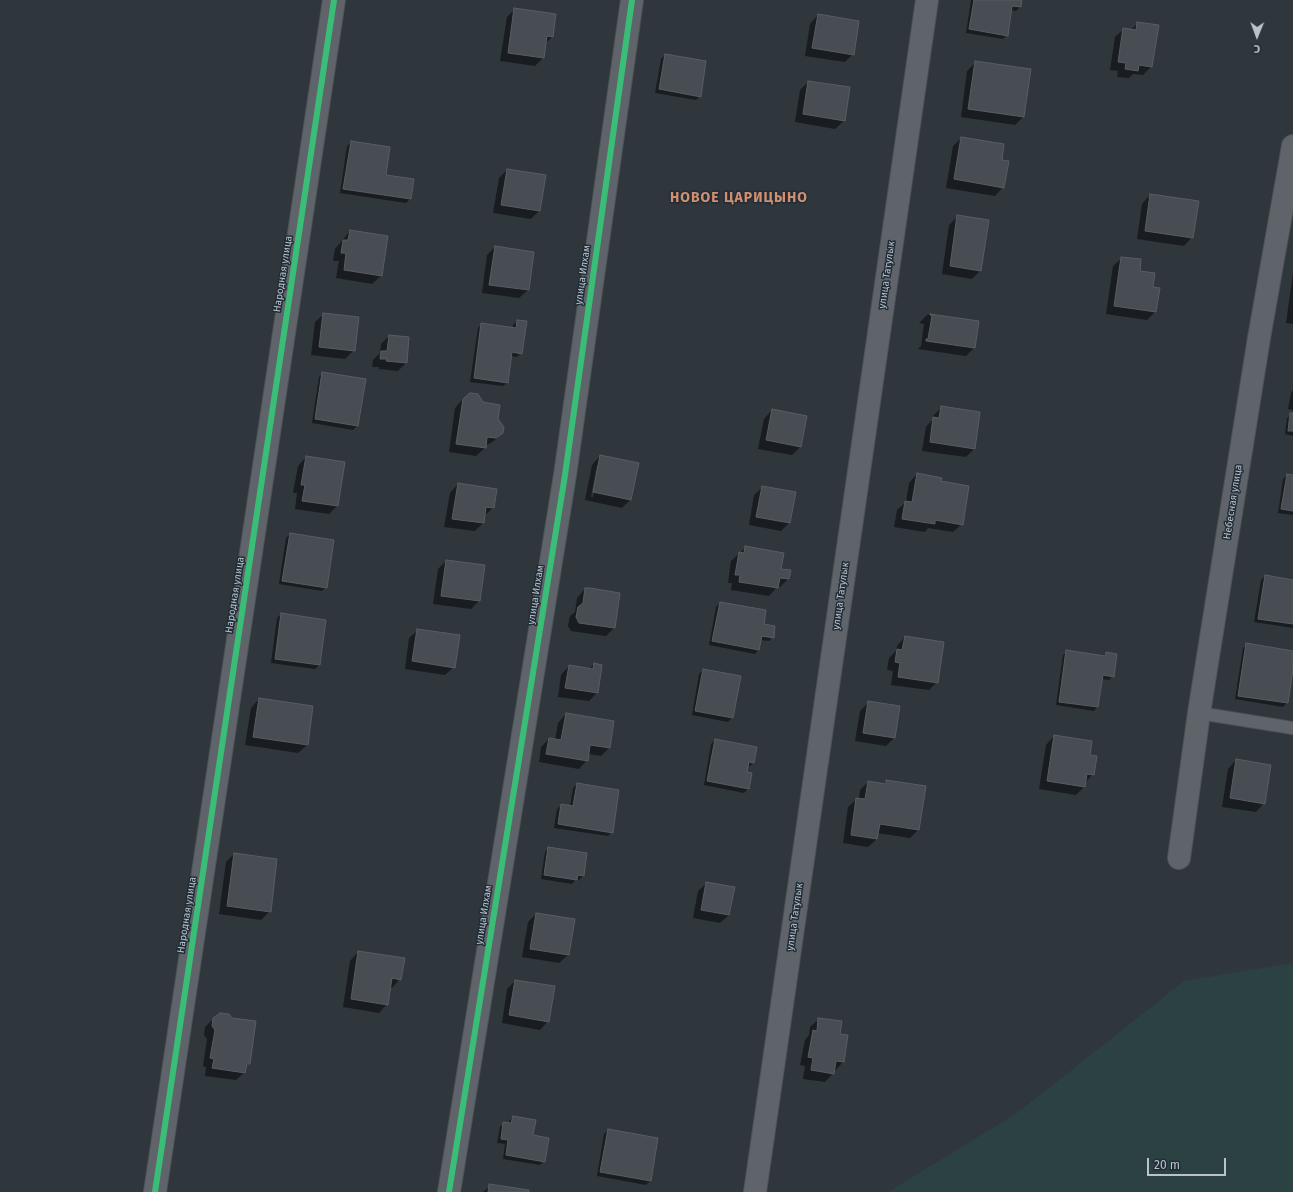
<!DOCTYPE html>
<html>
<head>
<meta charset="utf-8">
<style>
	body { margin:0 }
	#map { position:relative; width:1293px; height:1192px; overflow:hidden; background:#2f363c; font-family:"Fira Sans",sans-serif }
	canvas { display:block }
	.north { position:absolute; left:1237px; top:16px; width:40px; height:40px; -webkit-text-stroke:3px #212d37; paint-order:stroke; rotate:181deg; font-size:11px; font-weight:700; line-height:16px; text-align:center; color:#bac3cb }
	.north::after { content:''; display:block; margin:auto; width:14px; height:18px; background:#bac3cb; clip-path:polygon(50% 0,100% 100%,50% 72%,0 100%) }
	.scale { position:absolute; left:1147px; top:1158px; width:79px; height:18px; box-sizing:border-box; border:2px solid #bac3cb; border-top:0; padding-left:5px; font-size:12px; line-height:14px; white-space:nowrap; color:#bac3cb; -webkit-text-stroke:3px #212d37; paint-order:stroke }
</style>
</head>
<body>
<div id="map">
<canvas width="1293" height="1192"></canvas>
<div class="north">С</div>
<div class="scale">20 m</div>
</div>
<script>
const c = document.querySelector('canvas').getContext('2d');
c.lineJoin = 'round';
function fill(path, color) {
  c.fillStyle = color;
  c.fill(path, 'evenodd');
}
function toPath(rows) {
  const path = new Path2D();
  for (const r of rows) {
    path.moveTo(r[0], r[1]);
    for (let i = 2; i < r.length; i += 2) path.lineTo(r[i], r[i + 1]);
  }
  return path;
}
function strokePath(path, color, width, dash) {
  c.strokeStyle = color;
  c.lineWidth = width;
  c.lineCap = dash ? 'butt' : 'round';
  c.setLineDash(dash || []);
  c.stroke(path);
}
function write(font, color, halo, rows, align = 'center') {
  c.font = font + ' "Fira Sans",sans-serif';
  c.lineWidth = 3;
  c.setLineDash([]);
  c.textBaseline = 'middle';
  c.strokeStyle = halo;
  c.fillStyle = color;
  for (const [text, x, y, turn = 0] of rows) {
    c.save();
    c.translate(x, y);
    c.rotate((+turn || 0) * Math.PI / 180);
    c.textAlign = isNaN(turn) ? turn : align;
    if (halo) c.strokeText(text, 0, 0);
    c.fillText(text, 0, 0);
    c.restore();
  }
}
fill(toPath([
	[1293,963,1293,1192,888,1192,1017,1113,1184,981]
]), '#2c4142');
fill(toPath([
	[971,0,1021,0,1020,7,1016,11,1011,10,1007,35,1003,39,966,33],
	[515,9,555,15,552,37,545,44,543,58,535,66,500,61,507,17],
	[818,15,853,54,845,62,805,56,810,24],
	[1138,23,1158,26,1151,67,1143,75,1133,74,1129,78,1117,77,1118,71,1110,70,1115,37,1124,29,1131,30],
	[665,55,700,96,696,100,655,93,661,59],
	[976,62,1023,117,1015,125,961,117,967,71],
	[808,82,844,121,835,129,795,122,800,90],
	[962,138,1001,160,1003,187,995,196,946,188,953,146],
	[351,142,385,176,410,199,406,203,340,193,347,146],
	[507,170,539,211,531,219,493,213,499,178],
	[1150,195,1192,237,1184,246,1137,239,1142,204],
	[958,216,981,270,972,279,942,274,949,225],
	[350,231,381,276,372,284,336,278,339,261,333,261,335,249],
	[495,247,528,290,519,298,482,293,487,255],
	[1122,258,1138,272,1155,312,1147,320,1106,314,1113,266],
	[1293,273,1293,324,1286,323],
	[324,314,354,350,345,359,311,355,315,322],
	[928,314,978,322,974,348,966,356,918,349,921,346,924,324,919,323],
	[517,321,521,353,517,357,511,356,507,383,503,386,470,382,478,328,482,324,513,328,513,325],
	[389,336,406,363,398,371,379,369,379,367,372,367,373,360,380,353,381,344],
	[323,373,357,426,353,430,312,423,319,377],
	[1293,390,1293,410,1288,409,1291,393],
	[463,399,482,403,497,419,502,433,494,441,485,446,485,448,476,456,449,452,455,408],
	[941,408,979,413,974,449,966,457,922,451,926,427,932,420,933,416],
	[772,410,800,447,792,455,758,449,764,419],
	[1291,414,1293,414,1293,436,1285,434,1287,418],
	[600,456,631,499,622,508,585,500,592,465],
	[597,465,599,465,593,497,591,497],
	[306,457,337,506,329,514,295,509,297,493,293,493,298,466],
	[917,474,940,482,962,524,953,532,928,528,925,532,894,527,897,510,906,502,909,483],
	[1287,475,1293,476,1293,515,1278,513,1283,479],
	[458,484,493,508,484,516,483,523,475,531,444,527,450,493],
	[763,487,795,493,789,523,781,531,749,525,754,495],
	[290,534,326,587,322,591,279,584,286,538],
	[745,548,780,570,789,571,788,579,780,587,777,587,769,596,731,590,732,583,728,583,731,561],
	[446,561,484,566,479,601,471,609,433,604,438,569],
	[1265,576,1293,581,1293,628,1254,622,1261,580],
	[585,589,619,594,614,628,606,636,571,631,568,626,570,616,575,612,577,598],
	[720,603,762,624,773,637,769,641,760,640,758,650,755,654,709,645,716,607],
	[281,614,319,665,315,669,271,663,277,618],
	[418,630,454,667,445,675,405,669,409,638],
	[905,637,937,682,929,690,891,685,893,671,887,670,889,658,896,651,897,646],
	[1247,645,1293,652,1293,662,1287,703,1283,707,1235,699,1243,648],
	[1067,652,1102,657,1106,653,1113,676,1109,680,1101,679,1097,707,1094,711,1056,705,1063,655],
	[594,664,601,666,597,693,589,701,558,697,561,675,569,666,589,669],
	[703,670,740,676,732,718,728,722,692,715,699,674],
	[259,699,312,707,307,745,298,753,245,745,251,708],
	[869,702,899,707,894,738,886,746,855,741,860,711],
	[566,714,613,722,609,748,601,756,588,754,587,760,579,769,539,762,541,747,549,739,555,740,558,723],
	[1054,736,1089,756,1093,774,1085,783,1084,787,1076,795,1039,789,1046,745],
	[715,740,753,763,749,767,747,766,746,772,748,789,744,793,704,785,711,744],
	[1236,760,1264,803,1256,812,1222,807,1228,769],
	[887,781,918,830,910,838,877,833,877,839,868,847,843,843,848,807,857,799,859,799,860,790,868,782,883,784],
	[577,784,612,832,608,836,554,828,557,809,561,806,570,807,573,788],
	[549,848,586,854,583,876,579,880,576,879,572,884,541,879,545,852],
	[234,854,270,911,261,920,219,914,226,862],
	[707,883,729,915,720,923,693,918,698,891],
	[536,914,568,955,559,963,522,957,528,922],
	[358,952,400,979,392,988,390,987,387,1004,379,1013,343,1007,350,961],
	[515,981,548,1021,540,1030,502,1023,507,989],
	[214,1018,249,1064,245,1067,245,1072,236,1080,205,1076,206,1067,203,1066,207,1039,204,1035,205,1027],
	[819,1019,839,1035,843,1062,825,1082,803,1079,805,1066,800,1065,805,1040,809,1035,810,1027],
	[513,1118,532,1136,544,1161,540,1165,503,1159,505,1144,497,1143,500,1127,504,1123,509,1124,509,1121],
	[608,1130,650,1181,646,1185,597,1176,604,1134],
	[490,1186,528,1192,483,1192]
]), '#0007');
const building = toPath([
	[974,0,1022,0,1021,7,1012,6,1008,36,969,29,974,0],
	[514,8,556,14,553,37,547,36,544,58,508,53,514,8],
	[818,14,859,21,854,55,812,48,818,14],
	[1137,22,1159,25,1152,67,1139,65,1138,71,1125,69,1126,63,1118,62,1123,28,1136,30,1137,22],
	[665,54,706,61,701,97,659,89,665,54],
	[975,61,1031,69,1024,117,968,109,975,61],
	[808,81,850,87,845,121,803,114,808,81],
	[961,137,1004,144,1002,160,1009,161,1004,188,954,179,961,137],
	[351,141,390,147,386,175,414,179,411,199,343,189,351,141],
	[507,169,546,175,540,211,501,205,507,169],
	[1150,194,1199,201,1193,238,1145,231,1150,194],
	[957,215,989,220,981,271,950,266,957,215],
	[350,230,388,236,382,276,344,270,346,253,341,253,343,240,348,240,350,230],
	[495,246,534,252,529,290,489,285,495,246],
	[1121,257,1141,259,1140,271,1155,273,1153,287,1160,288,1156,312,1114,306,1121,257],
	[323,313,359,317,355,351,319,347,323,313],
	[930,314,979,321,975,348,926,341,926,339,928,339,932,316,930,315,930,314],
	[517,320,527,321,522,354,512,352,508,383,474,378,481,323,516,328,517,320],
	[389,335,409,337,407,363,386,361,387,359,380,359,381,351,387,351,389,335],
	[322,372,366,379,358,426,315,419,322,372],
	[470,393,478,394,483,402,500,405,498,419,504,427,503,433,496,438,487,437,486,448,456,444,463,399,470,393],
	[941,406,980,412,975,449,930,442,933,417,939,418,941,406],
	[772,409,807,416,801,447,766,440,772,409],
	[1290,413,1293,413,1293,431,1288,431,1290,413],
	[600,455,639,463,631,500,593,492,600,455],
	[306,456,345,462,338,506,302,501,305,485,301,485,306,456],
	[917,473,942,478,941,481,969,486,963,525,935,520,935,524,902,519,905,501,912,502,917,473],
	[1287,474,1293,475,1293,511,1281,509,1287,474],
	[458,483,497,489,494,508,486,507,484,523,452,519,458,483],
	[762,486,796,492,790,523,756,517,762,486],
	[290,533,334,540,327,588,282,581,290,533],
	[745,546,784,553,781,569,791,570,789,579,780,578,778,588,739,582,740,575,735,575,739,552,744,553,745,546],
	[446,560,485,565,480,601,441,596,446,560],
	[1265,575,1293,580,1293,624,1258,619,1265,575],
	[585,588,590,588,620,593,615,628,579,623,576,617,578,607,583,603,585,588],
	[720,602,766,610,764,624,775,626,774,638,762,636,759,650,712,641,720,602],
	[281,613,326,620,320,665,275,659,281,613],
	[417,629,460,635,455,668,412,661,417,629],
	[905,636,944,642,938,683,898,677,900,663,895,662,897,649,902,650,905,636],
	[1246,643,1293,651,1293,669,1288,703,1238,696,1246,643],
	[1066,650,1105,656,1106,652,1117,654,1114,677,1103,675,1098,707,1059,702,1066,650],
	[594,663,602,665,598,693,565,688,569,665,593,669,594,663],
	[703,669,741,676,733,718,695,711,703,669],
	[259,698,313,706,308,745,253,737,259,698],
	[868,701,900,706,895,738,863,733,868,701],
	[566,713,614,721,610,748,590,745,588,761,546,754,549,738,561,740,566,713],
	[1054,735,1092,741,1090,755,1097,756,1094,775,1087,774,1085,787,1047,781,1054,735],
	[715,739,757,747,754,763,749,762,747,772,752,773,749,789,707,781,715,739],
	[1236,759,1271,765,1265,804,1230,798,1236,759],
	[886,780,926,786,919,830,880,824,877,839,851,835,856,798,865,799,868,781,886,784,886,780],
	[577,783,619,790,613,833,558,824,561,804,573,806,577,783],
	[548,847,587,853,584,876,578,875,577,880,544,875,548,847],
	[234,853,277,859,271,912,227,906,234,853],
	[706,882,735,887,729,915,701,910,706,882],
	[536,913,575,919,569,955,530,949,536,913],
	[358,951,405,958,401,980,392,978,388,1005,351,999,358,951],
	[515,980,555,986,549,1022,509,1015,515,980],
	[220,1013,229,1014,232,1018,256,1021,250,1064,247,1064,245,1073,212,1068,214,1059,210,1058,215,1030,212,1026,213,1018,220,1013],
	[818,1018,842,1021,840,1034,848,1035,844,1062,836,1061,834,1074,811,1070,813,1058,808,1057,813,1030,817,1031,818,1018],
	[513,1116,536,1120,533,1135,549,1138,545,1162,506,1155,508,1140,501,1139,503,1122,511,1123,513,1116],
	[608,1129,658,1138,651,1181,600,1172,608,1129],
	[489,1184,529,1190,529,1192,488,1192,489,1184]
]);
fill(building, '#474d52');
strokePath(building, '#575e63', 1);
const lane = toPath([
	[1199,713,1293,728]
]);
const street = toPath([
	[1179,858,1199,713,1259,338,1293,146],
	[155,1192,334,0],
	[449,1192,565,475,632,0],
	[755,1192,927,0]
]);
strokePath(lane, '#4d5257', 14);
strokePath(street, '#4d5257', 24);
strokePath(lane, '#5f646a', 12);
strokePath(street, '#5f646a', 22);
strokePath(toPath([
	[155,1192,334,0],
	[449,1192,565,475,632,0]
]), '#3abd76', 6);
write('10px', '#bac3cb', '#212d37', [
	["Народная улица",283,274,-81],
	["улица Илхам",583,275,-82],
	["улица Татулык",887,275,-82],
	["Небесная улица",1233,502,-81],
	["Народная улица",235,595,-81],
	["улица Илхам",536,595,-81],
	["улица Татулык",841,596,-82],
	["Народная улица",187,915,-81],
	["улица Илхам",484,915,-81],
	["улица Татулык",795,917,-82]
]);
c.letterSpacing = '1px';
write('bold 14px', '#d18e70', '#212d37', [
	["НОВОЕ ЦАРИЦЫНО",739,198]
]);
c.letterSpacing = '0px';
</script>
</body>
</html>
